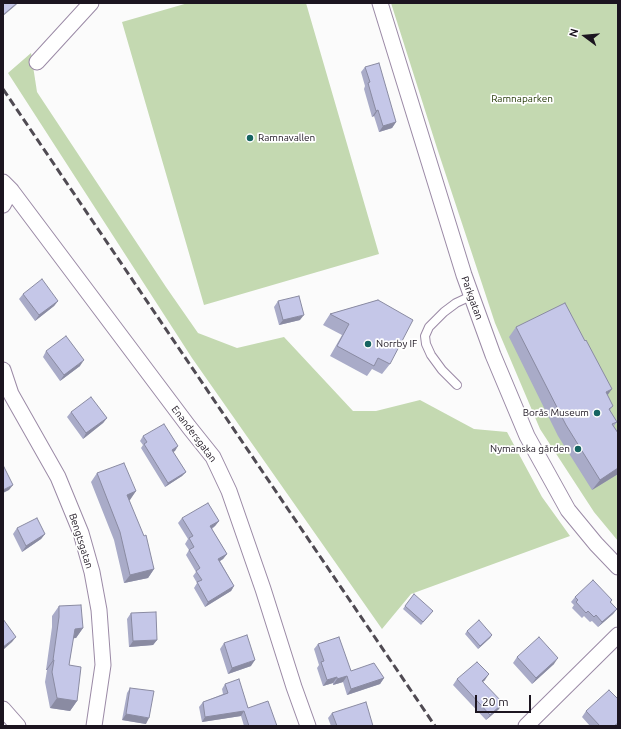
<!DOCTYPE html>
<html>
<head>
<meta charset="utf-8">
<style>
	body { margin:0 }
	#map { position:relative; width:621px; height:729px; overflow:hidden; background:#fbfbfb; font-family:Ubuntu,sans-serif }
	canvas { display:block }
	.frame { position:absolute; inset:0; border:4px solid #1c1520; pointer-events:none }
	.north { position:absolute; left:565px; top:16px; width:40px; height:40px; -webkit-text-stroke:3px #fff; paint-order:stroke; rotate:286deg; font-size:11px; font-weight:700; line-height:16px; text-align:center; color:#1c1520 }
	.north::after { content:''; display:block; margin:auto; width:14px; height:18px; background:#1c1520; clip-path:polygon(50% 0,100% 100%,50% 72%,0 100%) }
	.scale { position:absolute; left:475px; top:695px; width:56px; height:18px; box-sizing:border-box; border:2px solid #1c1520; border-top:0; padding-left:5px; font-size:12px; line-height:14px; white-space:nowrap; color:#1c1520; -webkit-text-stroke:3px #fff; paint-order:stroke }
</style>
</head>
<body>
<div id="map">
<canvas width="621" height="729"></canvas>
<div class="frame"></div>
<div class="north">N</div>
<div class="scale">20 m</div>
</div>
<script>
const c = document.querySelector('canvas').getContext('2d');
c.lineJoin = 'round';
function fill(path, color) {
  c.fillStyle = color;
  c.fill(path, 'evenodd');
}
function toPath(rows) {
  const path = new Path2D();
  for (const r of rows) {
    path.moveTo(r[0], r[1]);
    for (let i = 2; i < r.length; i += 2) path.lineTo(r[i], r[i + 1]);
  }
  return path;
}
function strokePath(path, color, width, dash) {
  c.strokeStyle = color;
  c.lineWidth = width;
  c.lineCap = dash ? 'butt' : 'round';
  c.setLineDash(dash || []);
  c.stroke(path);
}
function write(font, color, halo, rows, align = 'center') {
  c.font = font + ' Ubuntu,sans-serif';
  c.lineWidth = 3.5;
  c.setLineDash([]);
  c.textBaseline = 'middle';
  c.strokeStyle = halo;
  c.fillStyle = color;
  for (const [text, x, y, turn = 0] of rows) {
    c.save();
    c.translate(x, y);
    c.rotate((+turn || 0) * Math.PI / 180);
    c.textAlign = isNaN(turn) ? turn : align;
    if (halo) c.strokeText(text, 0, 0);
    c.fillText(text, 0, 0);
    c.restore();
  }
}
fill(toPath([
	[188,3,306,3,379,254,204,305,122,22],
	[391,3,618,3,618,541,594,512,540,429,495,323,437,148],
	[31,53,37,92,166,287,198,333,237,348,284,337,353,411,376,411,420,400,474,429,507,432,542,497,570,536,411,594,382,629,192,358,8,73]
]), '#c4d9b1');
const lane = toPath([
	[457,385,442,370,431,355,426,344,425,336,429,327,444,312,456,303,471,296]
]);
const street = toPath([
	[380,3,464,275,493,355,527,436,568,510,596,544,618,567],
	[37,62,91,3],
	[3,182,11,190,189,427,213,457,229,491,263,589,294,687,308,726],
	[3,205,11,190],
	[3,370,11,394,58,477,81,533,92,572,99,610,103,665,94,726],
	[3,709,18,726],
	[526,726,618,635]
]);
strokePath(lane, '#9b8aa6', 10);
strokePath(street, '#9b8aa6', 17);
strokePath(lane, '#fff', 8);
strokePath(street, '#fff', 15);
strokePath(toPath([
	[3,89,435,726]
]), '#504b53', 3, [8, 4]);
fill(toPath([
	[365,67,396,122,392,128,379,132,374,116,372,117,364,89,365,86,361,72],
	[23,294,58,301,54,306,35,321,19,299],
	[378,300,390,364,382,374,372,369,367,376,330,356,342,335,323,325,330,314],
	[278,301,300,320,279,325,274,307],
	[516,327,607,395,613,406,610,410,617,422,614,426,618,433,618,474,592,490,558,436,509,337],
	[46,351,80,366,60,381,43,357],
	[71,412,107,418,103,423,83,439,67,417],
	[143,436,178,446,173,452,186,472,182,476,165,487,141,448,143,445,140,441],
	[97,473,136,491,129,500,154,569,148,578,124,583,114,540,91,482],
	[182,518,219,521,215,526,212,529,227,554,223,559,220,561,234,586,231,591,205,607,194,588,197,583,193,576,196,572,186,555,189,550,185,544,188,539,178,523],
	[17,528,45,534,41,539,22,552,13,534],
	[575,597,612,600,611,602,617,609,613,614,598,627,592,621,590,622,584,616,582,618,572,608,574,605,571,602],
	[59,606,83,628,76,638,73,638,69,665,77,701,70,711,50,708,45,682,47,670,46,670,52,627,52,616],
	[405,606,433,611,421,625,403,609],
	[131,613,157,640,153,645,129,647,127,619],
	[467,631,492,635,490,638,478,649,465,634],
	[224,643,251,666,228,674,220,649],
	[318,644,351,671,384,678,380,684,347,695,343,682,333,685,333,683,323,686,317,668,319,665,314,649],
	[517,657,554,664,532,684,513,663],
	[457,679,485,680,483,682,499,709,486,720,453,685],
	[225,684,248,708,277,726,244,726,241,716,202,722,199,707,203,702,223,694,222,689],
	[130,688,146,724,122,720,127,693],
	[618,699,618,725,617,726,590,726,582,717,586,711],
	[332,713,373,726,331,726,328,718]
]), '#a9abc8');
fill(toPath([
	[17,3,18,3,16,5,3,16,3,15],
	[378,110,374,116,372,117,376,111],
	[396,122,392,128,379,132,383,126],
	[58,301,54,306,35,321,39,315],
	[304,315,300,320,279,325,283,320],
	[84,360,80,366,60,381,64,375],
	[612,389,604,400,606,392],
	[107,418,103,423,83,439,86,433],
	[178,446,175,451,169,455,172,450],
	[618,468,618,474,592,490,600,480],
	[186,472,182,476,165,487,168,483],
	[13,485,9,490,3,493,3,490],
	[136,491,130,500,121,503,127,495],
	[219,521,215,526,207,531,210,526],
	[45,534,41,539,22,552,26,546],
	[227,554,223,559,215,564,218,559],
	[154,569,148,578,124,583,130,575],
	[234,586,231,591,205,607,208,602],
	[617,609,613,614,598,627,602,622],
	[83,628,76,638,68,639,75,629],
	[492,635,490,638,478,649,480,646],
	[16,637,12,642,3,650,3,647],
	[157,640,153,645,129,647,133,641],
	[558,658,554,664,532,684,536,678],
	[53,660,54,660,47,670,46,670],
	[255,660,251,666,228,674,232,668],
	[489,674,485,680,478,686,482,681],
	[347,676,343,682,333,685,337,679],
	[337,677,333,683,323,686,327,680],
	[384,678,380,684,347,695,351,689],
	[57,698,77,701,70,711,50,708],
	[503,703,499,709,486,720,490,715],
	[244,711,241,716,202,722,205,717],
	[126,714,149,718,146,724,122,720]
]), '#8a8ba2');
const building = toPath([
	[3,3,17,3,3,15,3,3],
	[379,63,396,122,383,126,378,110,376,111,368,83,370,82,365,67,379,63],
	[42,279,58,301,39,315,23,294,42,279],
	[299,296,304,315,283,320,278,301,299,296],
	[378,300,413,320,390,364,378,358,374,366,337,346,349,324,330,314,378,300],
	[565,303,585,341,586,340,612,389,606,392,613,406,609,409,617,422,612,424,618,433,618,468,600,480,566,425,516,327,565,303],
	[66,336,84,360,64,375,46,351,66,336],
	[91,397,107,418,86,433,71,412,91,397],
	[164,424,178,446,172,450,186,472,168,483,144,444,147,442,143,436,164,424],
	[124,463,136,491,127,495,144,536,146,535,154,569,130,575,120,532,97,473,124,463],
	[3,465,13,485,3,490,3,465],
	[208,503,219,521,210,526,227,554,218,559,234,586,208,602,197,582,202,580,196,571,200,568,189,550,194,547,189,538,193,536,182,518,208,503],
	[37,518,45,534,26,546,17,528,37,518],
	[593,580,612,600,610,602,617,609,602,622,596,615,594,617,588,611,586,613,576,602,578,600,575,597,593,580],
	[414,594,433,611,423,622,405,606,414,594],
	[81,605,83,628,75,629,69,665,81,667,77,701,57,698,52,672,54,660,53,660,59,617,59,606,81,605],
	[156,612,157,640,133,641,131,613,156,612],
	[3,619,16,637,3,647,3,619],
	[479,620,492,635,480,646,467,631,479,620],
	[247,635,255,660,232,668,224,643,247,635],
	[339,637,351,671,374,663,384,678,351,689,347,676,337,679,337,677,327,680,321,662,324,661,318,644,339,637],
	[539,637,558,658,536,678,517,657,539,637],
	[477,662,489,674,482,681,503,703,490,715,457,679,477,662],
	[239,679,248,708,268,701,277,726,249,726,244,711,205,717,203,702,228,693,225,684,239,679],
	[130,688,154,691,149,718,126,714,130,688],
	[609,690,618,699,618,723,614,726,600,726,586,711,609,690],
	[366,702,373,726,337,726,332,713,366,702]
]);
fill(building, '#c5c7e8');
strokePath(building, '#8a8ba2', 1);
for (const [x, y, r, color] of [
	[250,138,4,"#166461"],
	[368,344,4,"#166461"],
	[597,413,4,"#166461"],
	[578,449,4,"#166461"]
]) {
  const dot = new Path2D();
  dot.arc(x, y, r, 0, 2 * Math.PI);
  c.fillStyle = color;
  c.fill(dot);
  strokePath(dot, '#fff', 1.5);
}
write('10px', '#1f3500', '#fff', [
	["Ramnaparken",522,99]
]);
write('10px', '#1c1520', '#fff', [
	["Ramnavallen",258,138],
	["Norrby IF",376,344],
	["Borås Museum",589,413,"right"],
	["Nymanska gården",570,449,"right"]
], 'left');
write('10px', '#1c1520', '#fff', [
	["Parkgatan",472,298,70],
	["Enandersgatan",194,434,53],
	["Bengtsgatan",81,541,72]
]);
</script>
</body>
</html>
